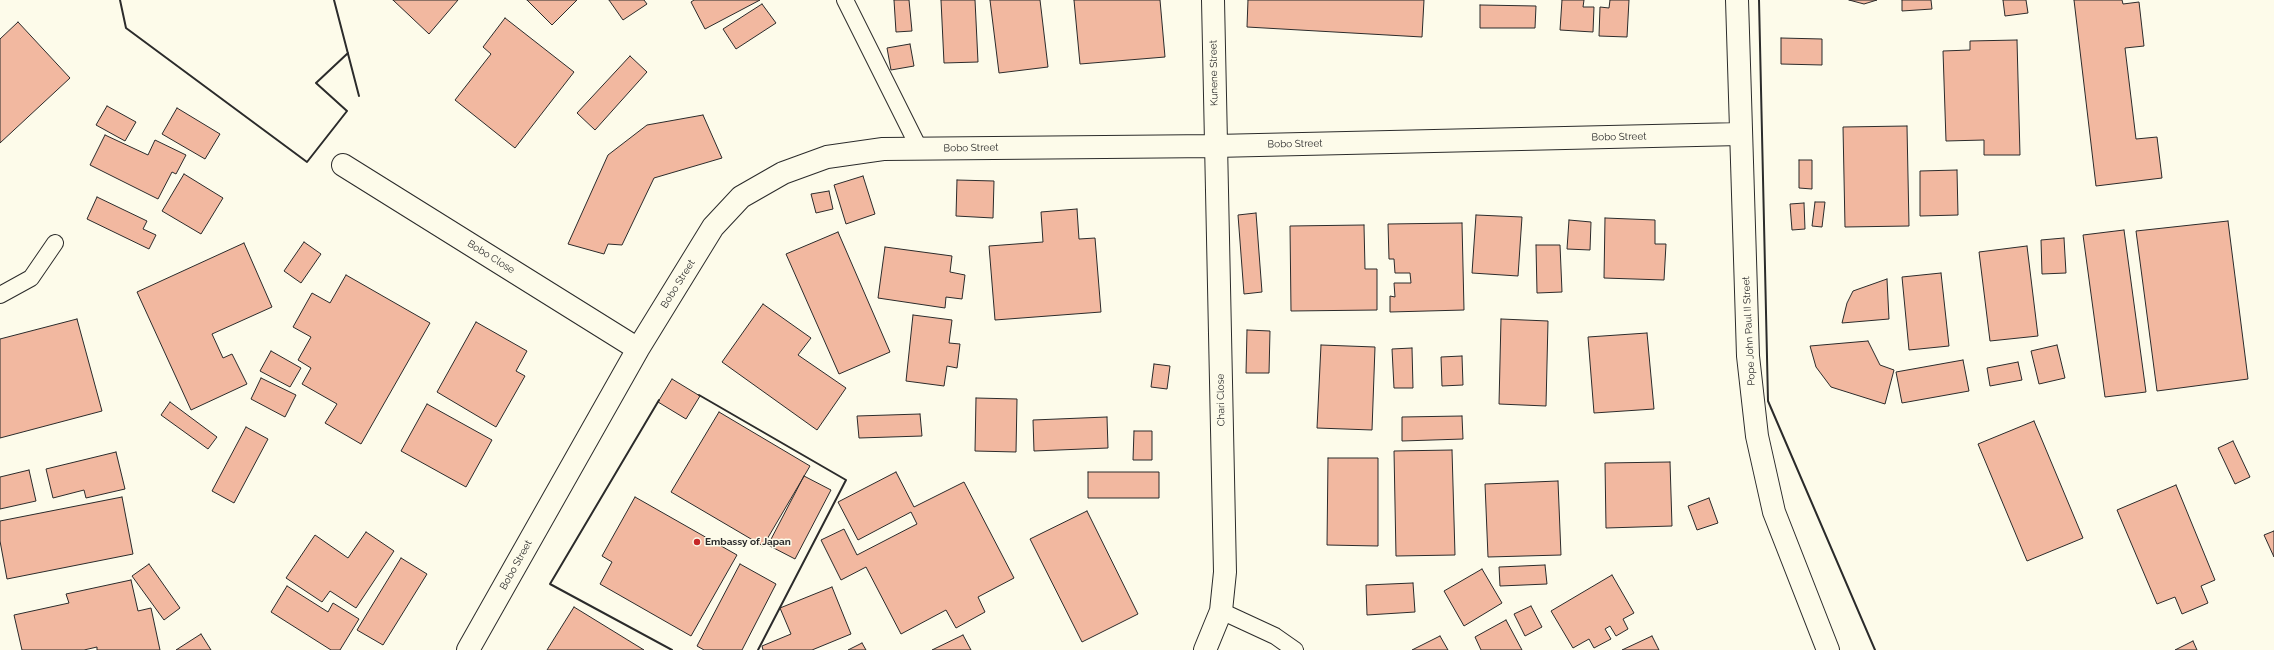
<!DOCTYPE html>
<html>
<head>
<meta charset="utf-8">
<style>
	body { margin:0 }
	canvas { display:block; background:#fdfbea }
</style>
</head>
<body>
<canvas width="2274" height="650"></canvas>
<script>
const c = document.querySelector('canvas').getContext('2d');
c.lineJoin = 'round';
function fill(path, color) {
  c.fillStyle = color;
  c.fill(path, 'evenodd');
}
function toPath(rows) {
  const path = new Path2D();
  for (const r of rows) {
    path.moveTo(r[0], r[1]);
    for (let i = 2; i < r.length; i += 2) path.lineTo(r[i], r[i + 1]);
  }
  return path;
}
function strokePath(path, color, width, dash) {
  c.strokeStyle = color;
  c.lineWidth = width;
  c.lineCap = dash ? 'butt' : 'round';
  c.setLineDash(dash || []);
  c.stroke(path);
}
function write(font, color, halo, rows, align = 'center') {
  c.font = font + ' Raleway,sans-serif';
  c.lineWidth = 3;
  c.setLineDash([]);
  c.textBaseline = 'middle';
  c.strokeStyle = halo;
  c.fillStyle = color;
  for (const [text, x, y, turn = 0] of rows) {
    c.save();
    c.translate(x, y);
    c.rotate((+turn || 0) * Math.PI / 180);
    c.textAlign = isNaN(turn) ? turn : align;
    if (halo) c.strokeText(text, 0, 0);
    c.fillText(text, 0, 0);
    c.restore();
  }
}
const building = toPath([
	[393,0,458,0,429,34,393,0],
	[527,0,577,0,552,25,527,0],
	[609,0,644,0,647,4,623,20,609,0],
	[694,0,760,0,705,29,691,2,694,0],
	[894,0,909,0,912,31,896,32,894,0],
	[941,0,975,0,978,62,944,63,941,0],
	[990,0,1040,0,1048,67,999,73,990,0],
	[1074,0,1160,0,1165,57,1080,64,1074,0],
	[1248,0,1424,0,1422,37,1247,27,1248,0],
	[1562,0,1584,0,1583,7,1594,7,1593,32,1560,30,1562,0],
	[1610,0,1629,0,1627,37,1599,36,1600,7,1609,8,1610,0],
	[1849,0,1877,0,1864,4,1849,0],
	[1902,0,1931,0,1932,9,1902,11,1902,0],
	[2003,0,2026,0,2028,13,2005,16,2003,0],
	[2074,0,2122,0,2123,4,2139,2,2144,46,2125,48,2136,139,2157,137,2162,178,2096,186,2074,0],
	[762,4,776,23,736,49,723,29,762,4],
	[1480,5,1536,6,1535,28,1480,28,1480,5],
	[505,18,574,72,515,148,455,100,491,54,483,47,505,18],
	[18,22,70,78,0,143,0,39,18,22],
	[1781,38,1822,39,1822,65,1781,64,1781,38],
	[2017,40,2020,155,1984,155,1984,140,1946,141,1943,51,1970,50,1970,41,2017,40],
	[910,44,914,66,891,70,887,48,910,44],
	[630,56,647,72,595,130,577,113,630,56],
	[107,106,136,122,125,141,96,125,107,106],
	[177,108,220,134,205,159,162,134,177,108],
	[703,115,722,158,654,178,622,245,608,244,604,254,568,244,608,155,647,125,703,115],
	[1907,126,1909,226,1845,227,1843,127,1907,126],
	[105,135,148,155,155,140,186,155,176,174,172,172,158,199,90,165,105,135],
	[1799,160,1812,160,1812,189,1799,188,1799,160],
	[1957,170,1958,215,1920,216,1920,171,1957,170],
	[184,174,223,198,201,234,162,211,184,174],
	[863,176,875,214,846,224,834,185,863,176],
	[957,180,994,181,993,218,956,216,957,180],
	[829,191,833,209,816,213,811,194,829,191],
	[97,197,147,221,143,229,156,235,149,249,87,219,97,197],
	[1815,202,1825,202,1822,227,1812,226,1815,202],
	[1804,203,1805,229,1792,230,1790,204,1804,203],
	[1077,209,1079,239,1095,238,1101,312,995,320,989,246,1043,242,1041,212,1077,209],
	[1256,213,1262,292,1244,294,1238,215,1256,213],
	[1476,215,1522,217,1518,276,1472,273,1476,215],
	[1605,218,1655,220,1655,244,1666,244,1664,280,1604,278,1605,218],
	[1569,220,1591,222,1590,250,1567,249,1569,220],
	[2228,221,2248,379,2157,391,2136,231,2228,221],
	[1462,223,1464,310,1390,312,1390,296,1395,297,1394,283,1411,283,1410,273,1395,273,1394,259,1389,259,1388,224,1462,223],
	[1364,225,1365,269,1377,269,1377,310,1291,311,1290,226,1364,225],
	[2124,230,2146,392,2105,397,2083,235,2124,230],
	[838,232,890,352,839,374,786,254,838,232],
	[2064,238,2066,273,2042,274,2041,240,2064,238],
	[304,242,321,254,301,283,284,271,304,242],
	[244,243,272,307,212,334,223,358,232,354,247,384,191,410,137,292,244,243],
	[1536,245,1560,245,1562,292,1537,293,1536,245],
	[2027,246,2038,336,1990,341,1979,252,2027,246],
	[885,247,952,256,950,272,965,275,962,299,946,297,945,308,878,298,885,247],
	[1941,273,1949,346,1909,350,1902,277,1941,273],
	[346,275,430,323,361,444,325,423,337,404,302,384,311,368,298,360,311,337,293,327,312,293,330,303,346,275],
	[1887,279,1889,319,1842,323,1847,303,1853,291,1887,279],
	[763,304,811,338,798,355,846,388,817,430,722,362,763,304],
	[913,315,952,320,949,343,960,344,957,368,947,366,944,386,906,381,913,315],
	[77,319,102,411,0,438,0,339,77,319],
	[1501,319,1548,321,1546,406,1499,404,1501,319],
	[476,322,527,351,516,371,525,376,496,427,437,392,476,322],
	[1247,330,1270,331,1269,373,1246,373,1247,330],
	[1647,333,1654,409,1594,413,1588,337,1647,333],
	[1868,341,1880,365,1894,370,1885,404,1831,387,1816,367,1810,346,1868,341],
	[1321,345,1375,347,1372,430,1317,428,1321,345],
	[2057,345,2065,378,2039,384,2031,351,2057,345],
	[1412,348,1413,388,1394,388,1392,349,1412,348],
	[271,351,301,368,290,387,260,371,271,351],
	[1462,356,1463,385,1442,386,1441,357,1462,356],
	[1963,360,1969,391,1902,403,1896,372,1963,360],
	[2018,362,2022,380,1990,386,1987,368,2018,362],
	[1154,364,1170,366,1167,389,1151,387,1154,364],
	[261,378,296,395,285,417,251,399,261,378],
	[672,379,700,396,686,419,658,402,672,379],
	[976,398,1017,399,1016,452,975,451,976,398],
	[170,402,217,437,208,449,161,415,170,402],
	[427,404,492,440,466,487,401,451,427,404],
	[719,412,810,466,763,546,671,492,719,412],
	[920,414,922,436,859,438,857,416,920,414],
	[1462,416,1463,439,1402,441,1402,417,1462,416],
	[1107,417,1108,448,1034,451,1033,420,1107,417],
	[2034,421,2083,538,2027,561,1978,444,2034,421],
	[246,427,268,439,234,503,212,491,246,427],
	[1134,431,1152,431,1152,460,1133,460,1134,431],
	[2233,441,2250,477,2235,484,2218,448,2233,441],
	[1452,450,1455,555,1396,556,1394,451,1452,450],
	[116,452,125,489,86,498,84,490,53,498,46,469,116,452],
	[1328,458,1378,458,1378,546,1327,545,1328,458],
	[1670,462,1672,526,1606,528,1605,463,1670,462],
	[29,470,36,501,0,509,0,477,29,470],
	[896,472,914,507,964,482,1014,578,978,597,985,612,956,628,946,610,901,634,866,567,841,580,821,540,844,529,857,555,917,524,911,512,858,540,838,502,896,472],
	[1088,472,1159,472,1159,498,1088,498,1088,472],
	[804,476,831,490,795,559,768,545,804,476],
	[1558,481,1561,555,1488,557,1485,484,1558,481],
	[2176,485,2215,580,2201,586,2208,603,2182,614,2175,597,2157,604,2117,510,2176,485],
	[122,497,133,554,7,579,0,541,0,521,122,497],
	[635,497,737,555,691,636,600,584,612,562,602,556,635,497],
	[1709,498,1718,523,1697,530,1688,506,1709,498],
	[1087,511,1138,614,1082,642,1030,539,1087,511],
	[2274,531,2274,557,2264,535,2274,531],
	[366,532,394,551,356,608,330,591,322,602,286,578,315,535,348,558,366,532],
	[401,558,427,574,383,645,357,630,401,558],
	[149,564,180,608,164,620,132,576,149,564],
	[740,564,776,584,742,650,704,650,697,646,740,564],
	[1545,565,1547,584,1500,586,1499,567,1545,565],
	[1482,569,1502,603,1464,626,1444,591,1482,569],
	[1612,575,1634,613,1623,619,1628,629,1616,636,1610,626,1605,629,1611,639,1594,648,1589,639,1573,648,1551,611,1612,575],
	[131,580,138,611,151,608,160,650,97,650,97,647,84,650,22,650,14,615,69,603,66,594,131,580],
	[1413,583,1415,612,1367,615,1366,585,1413,583],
	[287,586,328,612,333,603,359,619,340,650,331,650,271,612,287,586],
	[832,587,851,634,812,650,763,650,762,646,791,634,780,608,832,587],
	[1531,606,1542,627,1525,636,1514,614,1531,606],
	[574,607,644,650,547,650,574,607],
	[1506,620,1522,650,1481,650,1475,637,1506,620],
	[201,634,211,650,176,650,201,634],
	[963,635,971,650,932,650,963,635],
	[1440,636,1448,650,1412,650,1440,636],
	[1652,636,1659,650,1622,650,1652,636],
	[2193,641,2197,650,2175,650,2193,641],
	[862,643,866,650,848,650,862,643]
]);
fill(building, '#f2b8a0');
strokePath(building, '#2b2b2b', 1);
const service = toPath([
	[845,0,919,148],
	[0,295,31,278,55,243],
	[1221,611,1275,636,1295,650]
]);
const minor = toPath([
	[1737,0,1748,356,1757,436,1774,512,1828,650],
	[343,165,638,349],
	[468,650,638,349,713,227,741,197,783,173,827,157,883,149,1215,146,1740,134],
	[1205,650,1221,611,1225,572,1213,0]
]);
strokePath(service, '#2b2b2b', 18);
strokePath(minor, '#2b2b2b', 24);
strokePath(service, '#fdfbea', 16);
strokePath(minor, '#fdfbea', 22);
strokePath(toPath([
	[120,0,126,28,307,162,347,111,316,83,348,53],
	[334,0,359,96],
	[1759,0,1768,401,1875,650],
	[699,395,846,480,758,650],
	[659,400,550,584,672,650]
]), '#2b2b2b', 2);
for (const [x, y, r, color] of [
	[697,542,4,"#c62828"]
]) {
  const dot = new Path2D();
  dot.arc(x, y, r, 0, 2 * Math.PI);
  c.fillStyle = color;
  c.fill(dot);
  strokePath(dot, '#fdfbea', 1.5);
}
write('10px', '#2b2b2b', '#fdfbea', [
	["Kunene Street",1214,73,-91],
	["Bobo Street",1619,137,-1],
	["Bobo Street",1295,144,-1],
	["Bobo Street",971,148,-1],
	["Bobo Close",491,257,32],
	["Bobo Street",678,284,-58],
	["Pope John Paul II Street",1749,331,-93],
	["Chari Close",1221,400,-91],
	["Bobo Street",516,565,-61]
]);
write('bold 10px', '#2b2b2b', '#fdfbea', [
	["Embassy of Japan",705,542]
], 'left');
</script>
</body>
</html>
